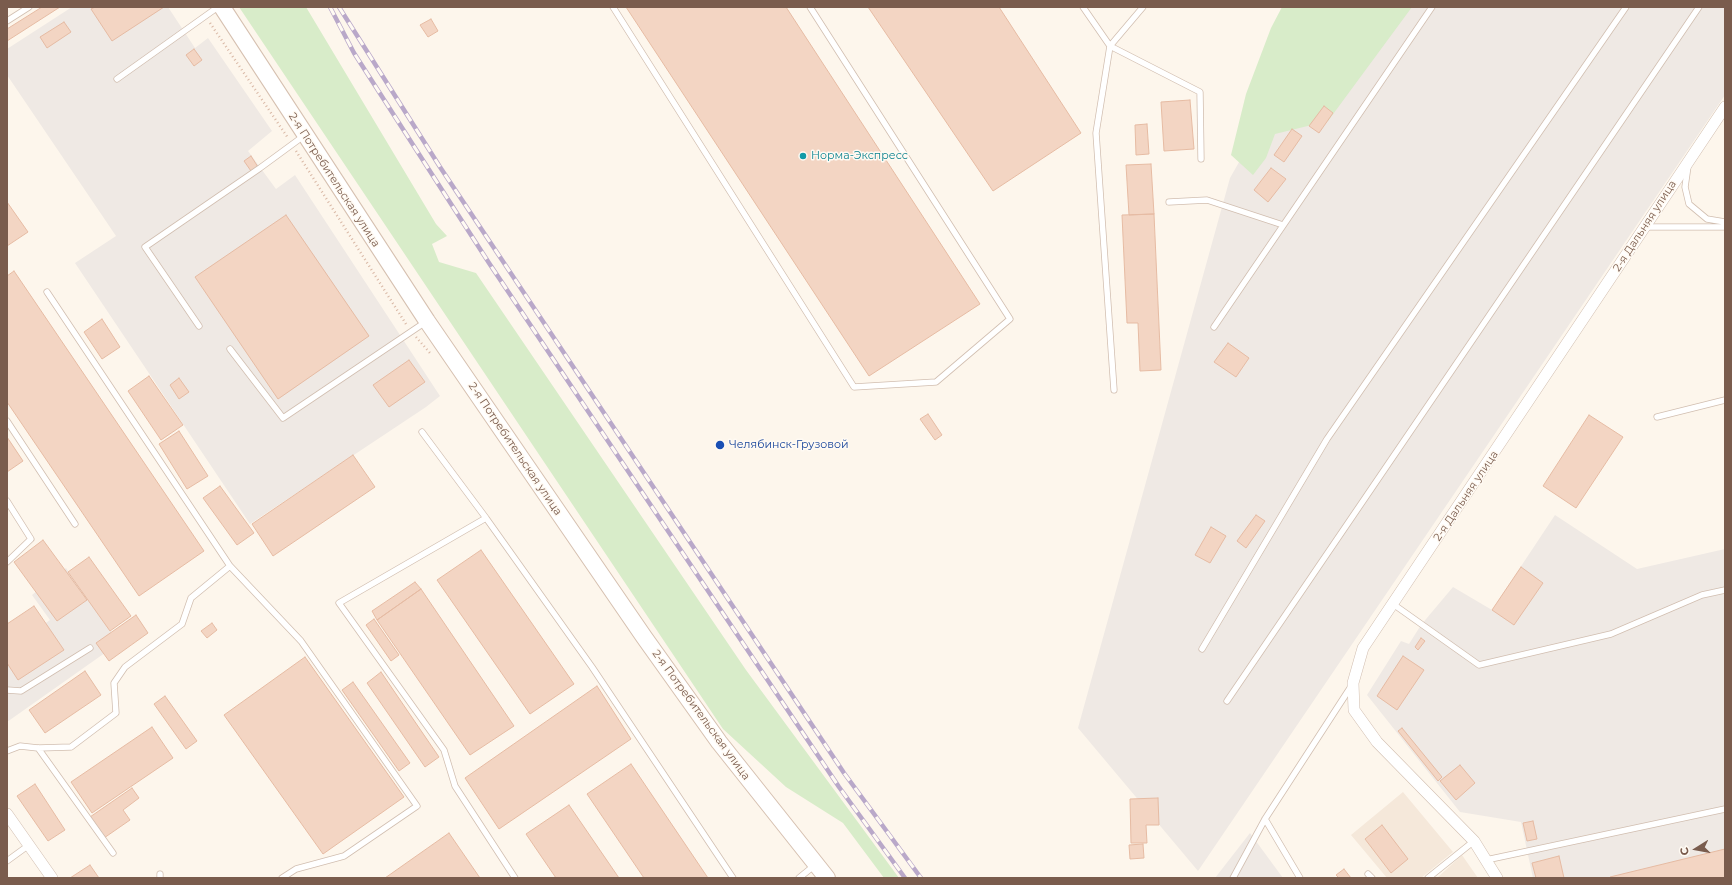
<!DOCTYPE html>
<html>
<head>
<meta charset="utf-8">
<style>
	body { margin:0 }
	#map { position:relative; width:1732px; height:885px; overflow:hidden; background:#fdf6ec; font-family:Montserrat,sans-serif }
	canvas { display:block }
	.frame { position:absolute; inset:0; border:8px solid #7a5c4d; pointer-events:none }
	.north { position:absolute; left:1676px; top:829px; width:40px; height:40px; -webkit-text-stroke:3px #fffaf3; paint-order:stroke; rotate:259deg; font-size:11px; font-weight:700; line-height:16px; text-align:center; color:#7a5c4d }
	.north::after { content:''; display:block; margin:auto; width:14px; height:18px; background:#7a5c4d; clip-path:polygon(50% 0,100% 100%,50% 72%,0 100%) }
</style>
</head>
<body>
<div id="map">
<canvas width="1732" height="885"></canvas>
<div class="frame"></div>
<div class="north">С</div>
</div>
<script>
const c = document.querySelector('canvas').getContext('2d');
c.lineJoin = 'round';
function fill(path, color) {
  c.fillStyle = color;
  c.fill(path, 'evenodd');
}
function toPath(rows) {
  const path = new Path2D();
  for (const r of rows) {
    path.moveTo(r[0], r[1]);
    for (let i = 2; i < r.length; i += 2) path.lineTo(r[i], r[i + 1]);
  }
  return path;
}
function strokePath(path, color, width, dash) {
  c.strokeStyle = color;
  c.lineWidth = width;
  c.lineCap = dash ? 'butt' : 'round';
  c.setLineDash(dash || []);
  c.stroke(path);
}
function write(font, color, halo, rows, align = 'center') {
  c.font = font + ' Montserrat,sans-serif';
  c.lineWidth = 3;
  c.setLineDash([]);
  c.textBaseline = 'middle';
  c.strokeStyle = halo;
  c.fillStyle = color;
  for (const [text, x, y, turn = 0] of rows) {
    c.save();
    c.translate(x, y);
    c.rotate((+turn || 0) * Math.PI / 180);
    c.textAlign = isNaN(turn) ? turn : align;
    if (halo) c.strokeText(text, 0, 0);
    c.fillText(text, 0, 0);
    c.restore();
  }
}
fill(toPath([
	[1403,792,1453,852,1421,878,1387,878,1351,835],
	[1462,855,1478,878,1437,878]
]), '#f5e8da');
fill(toPath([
	[72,7,168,7,195,48,208,38,272,131,248,151,276,189,295,175,440,396,426,407,250,524,75,263,116,236,7,75,7,49],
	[1327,7,1725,7,1725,95,1198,871,1078,728,1230,178],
	[1555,515,1637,569,1725,549,1725,878,1533,878,1521,822,1460,812,1367,695,1401,641,1409,644,1421,625,1453,587,1492,610],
	[66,568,119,643,7,722,7,651,50,620,32,595],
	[1250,833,1283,878,1215,878]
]), '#efe9e4');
fill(toPath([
	[239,7,306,7,436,224,447,236,432,244,439,262,476,273,746,670,899,878,884,878,843,823,786,787,723,729],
	[1282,7,1412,7,1328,121,1275,134,1266,158,1253,175,1231,155,1246,94,1271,28]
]), '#d8ecc9');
const building = toPath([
	[42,7,60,7,7,41,7,29,42,7],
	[95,7,164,7,112,41,91,9,95,7],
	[626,7,786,7,980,304,869,376,626,7],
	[868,7,999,7,1081,133,993,191,868,7],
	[431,19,438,31,428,37,420,25,431,19],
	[64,22,71,32,47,48,40,37,64,22],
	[194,49,202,60,194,66,186,55,194,49],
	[1190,100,1194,149,1164,151,1161,102,1190,100],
	[1324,106,1333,113,1319,133,1309,126,1324,106],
	[1147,124,1149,154,1136,155,1135,125,1147,124],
	[1292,129,1302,136,1284,162,1274,155,1292,129],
	[251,156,258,167,251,171,244,161,251,156],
	[1151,164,1154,214,1129,215,1126,165,1151,164],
	[1271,168,1286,179,1268,202,1254,190,1271,168],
	[7,202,28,232,7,246,7,202],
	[1154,214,1161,370,1140,371,1138,323,1127,323,1122,215,1154,214],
	[286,215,369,336,278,399,195,277,286,215],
	[14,271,204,551,139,596,7,402,7,276,14,271],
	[102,319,120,347,102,359,84,332,102,319],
	[1228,343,1249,358,1236,377,1214,362,1228,343],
	[409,360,425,382,389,407,373,385,409,360],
	[149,376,183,425,161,440,128,391,149,376],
	[179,378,189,392,179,399,170,385,179,378],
	[928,414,942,435,935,440,920,419,928,414],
	[1589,415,1623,437,1576,508,1543,486,1589,415],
	[179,431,208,476,187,489,159,444,179,431],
	[7,437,23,461,7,472,7,437],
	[353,455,375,487,273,556,252,524,353,455],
	[220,486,254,533,237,545,203,498,220,486],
	[1256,515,1265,521,1246,548,1237,541,1256,515],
	[1211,527,1226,536,1210,563,1195,555,1211,527],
	[43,540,87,600,57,621,14,562,43,540],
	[481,550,574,684,530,714,437,580,481,550],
	[89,557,131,616,110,631,68,572,89,557],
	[1521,567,1543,583,1514,625,1492,610,1521,567],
	[415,582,421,589,377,620,372,611,415,582],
	[421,589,514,726,470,755,377,620,421,589],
	[34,606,64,650,18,680,7,663,7,624,34,606],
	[136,615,148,633,109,661,96,643,136,615],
	[374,619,399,655,391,661,366,625,374,619],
	[212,623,217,630,207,638,201,631,212,623],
	[1421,638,1425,641,1418,650,1415,647,1421,638],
	[1403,656,1424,670,1397,710,1377,696,1403,656],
	[305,657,404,797,323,854,224,715,305,657],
	[85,671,101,695,45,733,29,710,85,671],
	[381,672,439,757,425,767,367,683,381,672],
	[353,682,410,763,399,771,342,690,353,682],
	[597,686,631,739,499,829,465,778,597,686],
	[165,696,197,741,186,749,154,704,165,696],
	[152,727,173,758,92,813,71,782,152,727],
	[1402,728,1442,777,1438,781,1398,731,1402,728],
	[631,764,708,878,644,878,587,794,631,764],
	[1460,765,1475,783,1456,800,1440,781,1460,765],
	[35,784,65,830,48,841,17,796,35,784],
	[132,788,139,798,123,810,130,820,104,838,90,817,132,788],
	[1158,798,1159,825,1146,825,1147,843,1131,843,1130,799,1158,798],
	[569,805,619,878,556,878,526,834,569,805],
	[1533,821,1537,839,1527,841,1523,823,1533,821],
	[1382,825,1408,859,1391,873,1365,839,1382,825],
	[449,833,480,878,385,878,449,833],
	[1143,844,1144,858,1130,859,1129,845,1143,844],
	[1725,849,1725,878,1610,878,1610,877,1725,849],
	[1559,856,1564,878,1536,878,1532,863,1559,856],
	[90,865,99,878,70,878,90,865],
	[1344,869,1351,878,1339,878,1336,875,1344,869]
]);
fill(building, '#f3d5c3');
strokePath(building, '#e6bba3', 1);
const lane = toPath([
	[613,7,854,387,936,382,1010,319,810,7],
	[1083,7,1110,46,1143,7],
	[7,21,29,7],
	[117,79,218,7],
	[1688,166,1685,187,1689,204,1707,219,1725,222],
	[1169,202,1207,200,1283,225],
	[1645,227,1725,227],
	[199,326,145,247,260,168,305,135],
	[1214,327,1432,7],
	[230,349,283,418,427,321],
	[1114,390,1096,133,1110,46,1200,92,1201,159],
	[1657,417,1725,400],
	[7,421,75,524],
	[422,432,486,518],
	[7,501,31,539,7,562],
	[230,566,301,641,417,806,344,856,296,869,282,878],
	[1393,604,1479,665,1611,634,1702,595,1725,590],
	[1202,649,1327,439,1626,7],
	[7,690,21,691,90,648],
	[1227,701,1699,7],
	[38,748,113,853],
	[7,751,20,746,38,748,71,747,116,713,114,683,125,667,182,624,191,598,230,566,47,292],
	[1265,819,1300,878],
	[1486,860,1725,809],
	[7,861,29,845],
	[1368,874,1372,878],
	[160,878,160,874],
	[515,878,455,786,444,750,339,603,486,518,592,667,733,878],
	[799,878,815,865],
	[1233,878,1265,819,1352,685],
	[1428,878,1474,841]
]);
const street = toPath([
	[7,814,52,878],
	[1497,878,1474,841,1377,742,1354,710,1353,683,1363,648,1725,107]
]);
const secondary = toPath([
	[222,7,427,321,644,637,719,742,827,878]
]);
strokePath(lane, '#d1beb0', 7);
strokePath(street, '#d1beb0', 12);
strokePath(secondary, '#d6c0b0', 18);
strokePath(toPath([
	[210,23,288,138],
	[296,151,406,324],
	[416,337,430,353]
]), '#d9b8a5', 2.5, [1, 3]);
strokePath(lane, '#fff', 5.5);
strokePath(street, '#fff', 11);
strokePath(secondary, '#fff', 16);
const rail = toPath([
	[330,7,354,53,489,263,839,787,905,878],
	[339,7,440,167,844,773,921,878]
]);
strokePath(rail, '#b9a8c9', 4.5);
strokePath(rail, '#fffaf3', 3, [9]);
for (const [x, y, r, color] of [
	[803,156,4,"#0f9aa8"],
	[720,445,5,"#1a4fb4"]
]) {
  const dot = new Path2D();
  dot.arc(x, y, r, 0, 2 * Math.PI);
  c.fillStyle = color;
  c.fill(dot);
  strokePath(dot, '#fffaf3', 1.5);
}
write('11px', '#0d838f', '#fffaf3', [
	["Норма-Экспресс",811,156]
], 'left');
write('11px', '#7a5c4d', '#fffaf3', [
	["2-я Потребительская улица",334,180,57],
	["2-я Дальняя улица",1645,226,-57],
	["2-я Потребительская улица",515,449,56],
	["2-я Дальняя улица",1466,496,-56],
	["2-я Потребительская улица",701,715,54]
]);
write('11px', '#164399', '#fffaf3', [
	["Челябинск-Грузовой",729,445]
], 'left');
</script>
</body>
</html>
